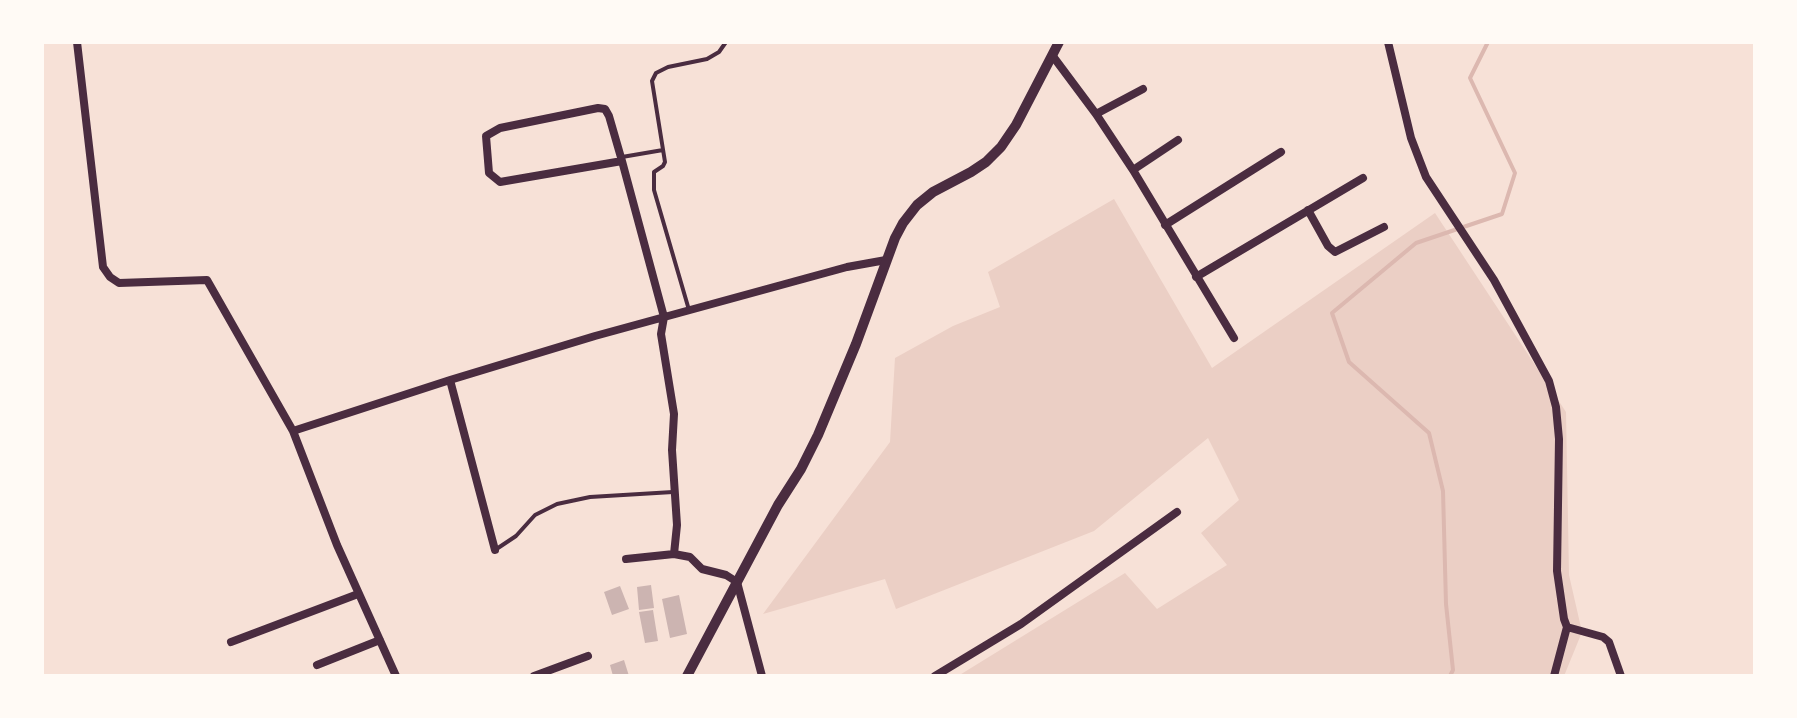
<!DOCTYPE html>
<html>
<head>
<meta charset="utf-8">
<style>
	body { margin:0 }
	#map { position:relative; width:1797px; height:718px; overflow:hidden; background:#f7e1d7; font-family:"Noto Serif",serif }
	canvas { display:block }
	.frame { position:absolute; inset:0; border:44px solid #fffaf5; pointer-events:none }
</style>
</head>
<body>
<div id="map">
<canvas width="1797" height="718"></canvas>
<div class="frame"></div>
</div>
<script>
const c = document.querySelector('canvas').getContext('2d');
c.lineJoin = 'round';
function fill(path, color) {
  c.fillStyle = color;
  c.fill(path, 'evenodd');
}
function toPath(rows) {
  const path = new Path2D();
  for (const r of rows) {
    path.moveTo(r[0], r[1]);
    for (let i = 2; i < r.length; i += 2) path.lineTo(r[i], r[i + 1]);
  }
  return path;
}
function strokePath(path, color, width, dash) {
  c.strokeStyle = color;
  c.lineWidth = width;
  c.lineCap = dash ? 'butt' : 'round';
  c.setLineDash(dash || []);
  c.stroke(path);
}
fill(toPath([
	[1114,199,1212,368,1435,213,1566,412,1569,575,1582,632,1564,676,958,676,1125,573,1157,609,1227,565,1201,533,1239,500,1208,438,1094,531,896,609,885,579,763,614,890,442,895,358,953,326,1000,307,988,272]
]), '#ebcfc5');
strokePath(toPath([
	[1450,676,1453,670,1446,604,1443,491,1429,433,1349,362,1332,313,1416,243,1502,214,1515,173,1470,78,1488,42]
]), '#dcb8b0', 4);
fill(toPath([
	[651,585,654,608,639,610,637,587],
	[620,586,629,609,612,615,604,592],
	[679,595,687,634,670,638,662,599],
	[653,610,658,641,645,643,639,612],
	[624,660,629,676,613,676,610,665]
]), '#ccb4b1');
strokePath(toPath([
	[622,157,663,150],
	[689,310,654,190,654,172,663,166,665,162,652,81,656,73,668,67,707,59,719,52,726,42],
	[495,550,516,536,535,515,557,504,590,497,673,492]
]), '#4a2c40', 4);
strokePath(toPath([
	[77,42,103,267,110,277,119,283,207,280,293,431],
	[1388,42,1411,138,1426,177,1494,280,1549,381,1556,407,1559,439,1557,571,1564,619,1567,627,1603,637,1609,642,1621,676],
	[1052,55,1096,114,1133,170,1234,338],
	[1096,114,1143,89],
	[622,161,500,182,489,173,486,136,500,128,598,108,605,109,609,116,622,161,664,317,661,334,674,414,672,450,677,525,674,554],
	[1133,170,1178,140],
	[1308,210,1328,246,1335,252,1384,227],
	[1165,225,1281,152],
	[1196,277,1363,178],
	[450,380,495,550],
	[626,559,674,554,690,557,702,569,726,575,737,582,762,676],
	[231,642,358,594],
	[317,665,380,640],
	[396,676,337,545,293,431,450,380,595,336,847,267,886,260],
	[534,676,588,656],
	[935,676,1021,624,1177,512],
	[1554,676,1567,627]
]), '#4a2c40', 8);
strokePath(toPath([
	[687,676,778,505,801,469,818,435,856,344,895,238,903,223,917,205,933,192,971,172,986,162,1001,147,1016,125,1059,42]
]), '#4a2c40', 10);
</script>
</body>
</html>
